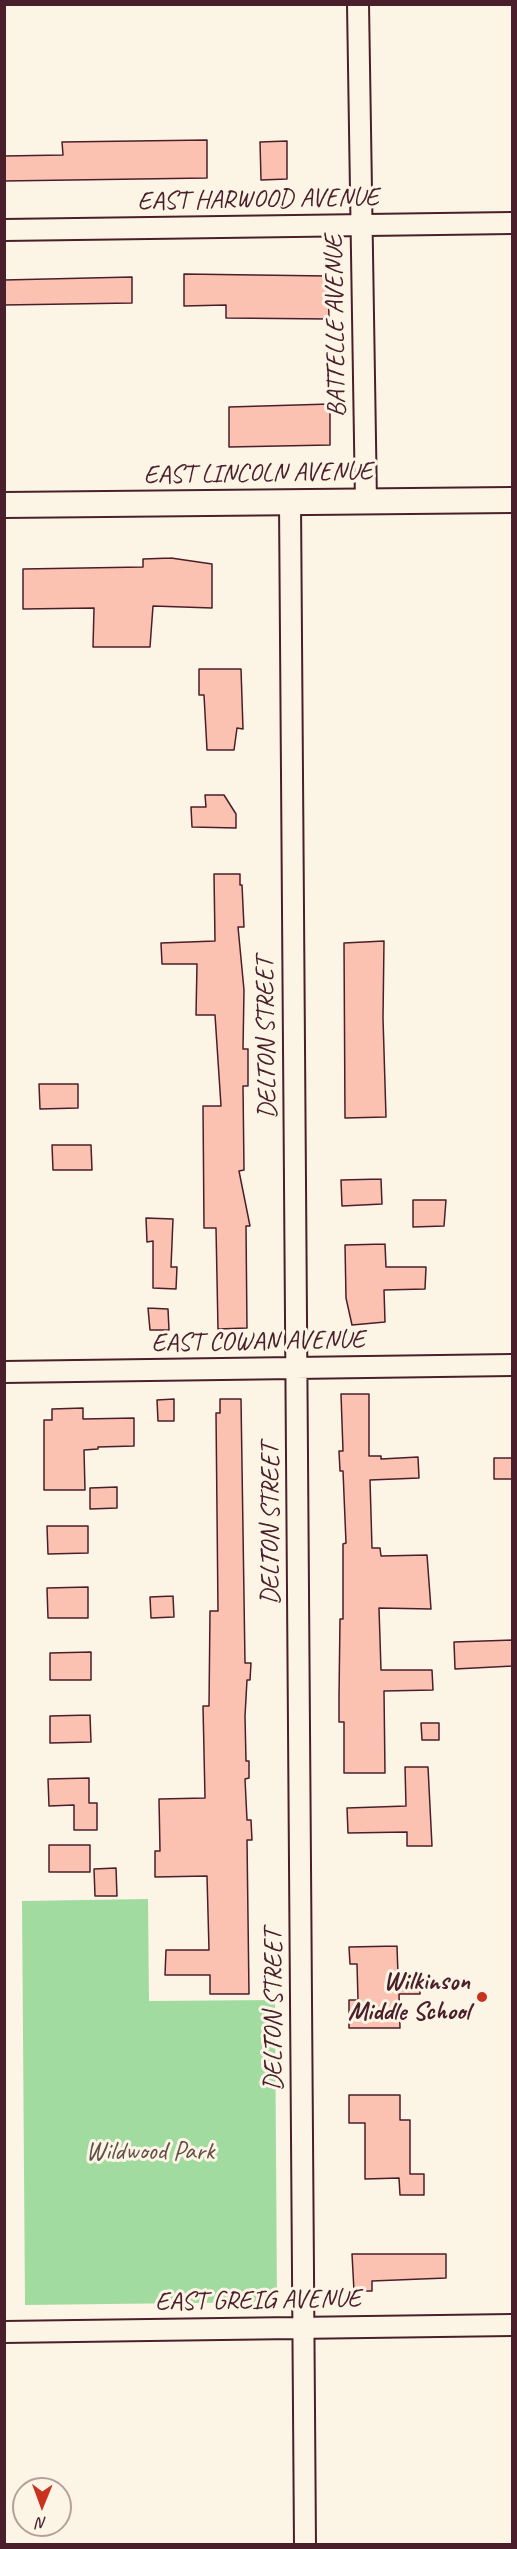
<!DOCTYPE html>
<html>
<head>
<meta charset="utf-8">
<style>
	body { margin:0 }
	#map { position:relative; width:517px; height:2549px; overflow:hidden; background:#fcf5e5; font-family:Caveat,sans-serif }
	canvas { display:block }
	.frame { position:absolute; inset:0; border:6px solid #4a1f2b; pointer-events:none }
	.north { position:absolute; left:12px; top:2477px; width:60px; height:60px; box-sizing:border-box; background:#fcf5e5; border:2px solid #b59f9b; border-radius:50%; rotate:181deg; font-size:16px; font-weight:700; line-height:24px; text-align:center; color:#4a1f2b }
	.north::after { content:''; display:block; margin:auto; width:21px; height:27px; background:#c8321e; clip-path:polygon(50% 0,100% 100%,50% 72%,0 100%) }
</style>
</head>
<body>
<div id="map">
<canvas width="517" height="2549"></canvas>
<div class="frame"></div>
<div class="north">N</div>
</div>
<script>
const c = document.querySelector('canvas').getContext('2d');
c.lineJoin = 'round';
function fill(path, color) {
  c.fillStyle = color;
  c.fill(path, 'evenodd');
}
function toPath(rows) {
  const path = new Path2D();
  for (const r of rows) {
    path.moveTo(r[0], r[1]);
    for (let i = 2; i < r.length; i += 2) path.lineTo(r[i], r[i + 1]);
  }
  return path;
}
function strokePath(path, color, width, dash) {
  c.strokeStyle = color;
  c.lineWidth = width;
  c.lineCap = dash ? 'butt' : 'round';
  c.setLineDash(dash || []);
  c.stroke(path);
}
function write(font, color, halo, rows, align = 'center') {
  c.font = font + ' Caveat,sans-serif';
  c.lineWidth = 6;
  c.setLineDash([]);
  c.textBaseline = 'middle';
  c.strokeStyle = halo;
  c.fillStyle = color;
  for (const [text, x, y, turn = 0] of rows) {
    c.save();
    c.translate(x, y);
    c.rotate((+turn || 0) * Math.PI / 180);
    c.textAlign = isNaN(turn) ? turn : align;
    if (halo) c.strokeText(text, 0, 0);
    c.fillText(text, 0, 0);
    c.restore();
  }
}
fill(toPath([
	[148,1899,149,2001,275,2000,277,2302,25,2305,22,1901]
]), '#a1dba0');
const building = toPath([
	[207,140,207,178,4,181,4,156,63,155,62,142,207,140],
	[287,141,287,179,261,180,260,142,287,141],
	[184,274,328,276,329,319,226,318,226,305,184,306,184,274],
	[132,277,132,303,4,305,4,280,132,277],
	[330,404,330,445,229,447,229,407,330,404],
	[171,558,212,564,212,608,153,606,150,647,93,647,94,608,23,609,23,569,143,567,143,559,171,558],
	[199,669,241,669,243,729,237,728,234,750,207,750,204,695,199,695,199,669],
	[205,795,224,795,236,814,236,828,192,827,191,807,206,807,205,795],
	[214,874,240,874,240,885,242,885,244,927,238,927,244,990,243,1049,248,1049,248,1086,243,1086,244,1170,239,1171,250,1226,246,1226,247,1328,218,1329,216,1228,204,1228,203,1106,221,1106,215,1015,196,1015,197,964,162,964,161,943,215,941,214,874],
	[384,941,383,1018,386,1117,345,1118,344,943,384,941],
	[39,1084,78,1084,78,1108,40,1109,39,1084],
	[52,1145,91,1145,92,1170,53,1170,52,1145],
	[381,1179,382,1204,342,1206,341,1180,381,1179],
	[413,1200,446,1200,444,1226,413,1227,413,1200],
	[146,1218,173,1219,171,1267,177,1267,176,1289,153,1288,153,1241,147,1242,146,1218],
	[385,1244,386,1267,426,1267,425,1289,384,1290,385,1322,352,1325,346,1298,345,1245,385,1244],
	[148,1308,168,1309,169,1330,150,1330,148,1308],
	[341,1394,369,1394,369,1456,381,1456,381,1459,418,1457,419,1478,370,1480,372,1548,380,1548,381,1556,427,1555,431,1609,379,1608,381,1670,432,1670,433,1690,384,1691,385,1773,344,1773,344,1722,339,1722,339,1697,340,1619,343,1619,343,1544,346,1543,343,1471,340,1471,339,1451,343,1451,341,1394],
	[174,1399,174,1421,158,1421,157,1400,174,1399],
	[220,1399,241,1399,245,1663,251,1663,250,1680,247,1680,245,1716,246,1761,249,1761,249,1778,245,1779,247,1820,251,1820,252,1840,247,1840,249,1994,210,1994,210,1975,165,1975,166,1950,209,1950,207,1876,155,1877,155,1851,160,1851,159,1799,205,1798,203,1706,209,1706,210,1611,218,1611,216,1413,220,1413,220,1399],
	[83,1408,83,1419,134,1418,134,1446,98,1447,98,1449,84,1450,85,1490,44,1490,44,1420,52,1420,52,1409,83,1408],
	[494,1458,513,1458,512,1479,494,1479,494,1458],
	[117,1487,117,1508,90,1509,90,1488,117,1487],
	[47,1526,88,1526,88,1553,48,1554,47,1526],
	[88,1587,88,1618,48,1618,47,1588,88,1587],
	[173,1596,174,1617,151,1618,150,1597,173,1596],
	[513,1640,513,1666,455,1669,454,1642,513,1640],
	[91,1652,91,1680,50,1680,50,1653,91,1652],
	[90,1715,91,1742,50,1743,50,1716,90,1715],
	[421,1723,439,1723,439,1740,422,1740,421,1723],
	[405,1767,428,1767,432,1846,407,1846,407,1832,348,1833,347,1808,406,1806,405,1767],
	[89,1778,89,1803,97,1803,97,1830,74,1830,74,1805,49,1806,48,1779,89,1778],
	[49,1845,90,1845,90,1872,49,1872,49,1845],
	[116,1868,117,1896,95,1896,94,1869,116,1868],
	[397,1946,398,1975,420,1974,420,1994,399,1994,400,2028,349,2028,349,2000,358,2000,357,1964,350,1964,349,1947,397,1946],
	[349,2095,400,2095,400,2120,410,2120,410,2174,424,2174,424,2195,400,2195,399,2178,365,2179,365,2123,349,2123,349,2095],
	[352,2254,446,2254,446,2278,372,2281,372,2291,354,2291,352,2254]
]);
fill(building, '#fbc1b1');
strokePath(building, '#4a1f2b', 1.5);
const minor = toPath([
	[358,4,366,502],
	[4,230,512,223],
	[290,502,305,2544],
	[4,1372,512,1365],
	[4,2332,512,2325]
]);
const tertiary = toPath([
	[4,505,512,500]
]);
strokePath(minor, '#4a1f2b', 24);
strokePath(tertiary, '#4a1f2b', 28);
strokePath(minor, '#fcf5e5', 20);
strokePath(tertiary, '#fcf5e5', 24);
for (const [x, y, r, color] of [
	[482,1997,6,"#c8321e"]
]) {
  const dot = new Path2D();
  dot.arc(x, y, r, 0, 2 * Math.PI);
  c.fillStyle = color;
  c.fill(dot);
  strokePath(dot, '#fcf5e5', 2);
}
write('26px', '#4a1f2b', '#fcf5e5', [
	["EAST HARWOOD AVENUE",258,200,-1],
	["BATTELLE AVENUE",336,326,-91],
	["EAST LINCOLN AVENUE",258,474,-1],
	["DELTON STREET",267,1038,-91],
	["EAST COWAN AVENUE",258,1342,-1],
	["DELTON STREET",271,1524,-90],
	["DELTON STREET",274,2010,-90],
	["EAST GREIG AVENUE",258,2301,-1]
]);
write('bold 26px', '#4a1f2b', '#fcf5e5', [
	["Wilkinson",470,1982],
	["Middle School",470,2012]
], 'right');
write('26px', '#604e48', '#fcf5e5', [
	["Wildwood Park",150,2152]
]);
</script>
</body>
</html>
